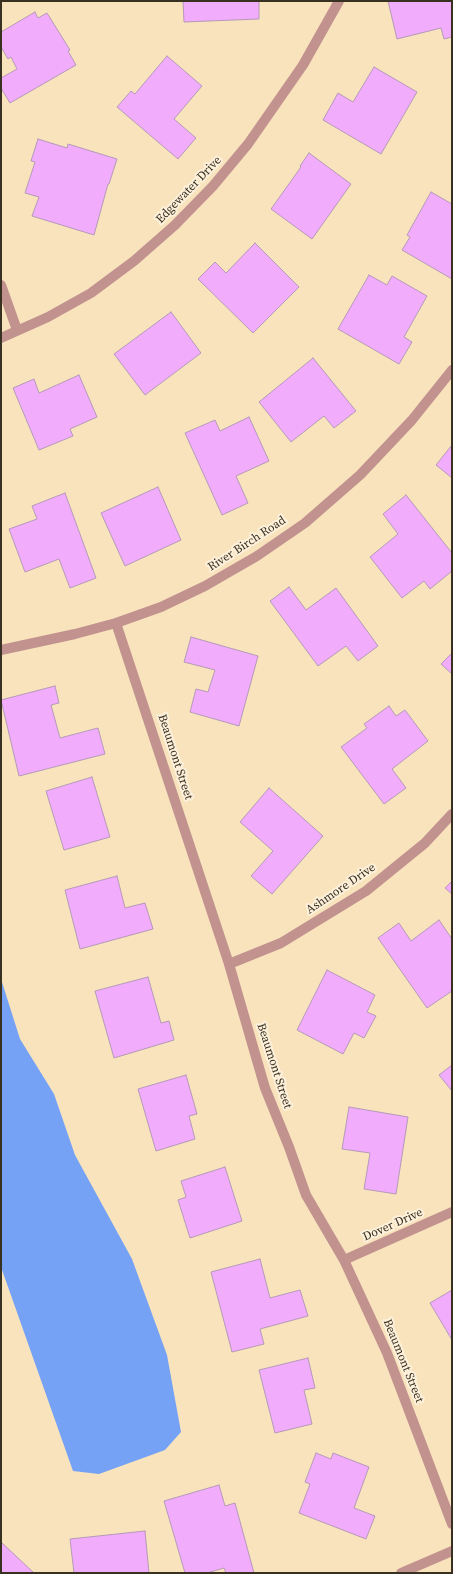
<!DOCTYPE html>
<html>
<head>
<meta charset="utf-8">
<style>
	body { margin:0 }
	#map { position:relative; width:453px; height:1574px; overflow:hidden; background:#f8e3bd; font-family:"Source Serif 4",serif }
	canvas { display:block }
	.frame { position:absolute; inset:0; border:2px solid #383021; pointer-events:none }
</style>
</head>
<body>
<div id="map">
<canvas width="453" height="1574"></canvas>
<div class="frame"></div>
</div>
<script>
const c = document.querySelector('canvas').getContext('2d');
c.lineJoin = 'round';
function fill(path, color) {
  c.fillStyle = color;
  c.fill(path, 'evenodd');
}
function toPath(rows) {
  const path = new Path2D();
  for (const r of rows) {
    path.moveTo(r[0], r[1]);
    for (let i = 2; i < r.length; i += 2) path.lineTo(r[i], r[i + 1]);
  }
  return path;
}
function strokePath(path, color, width, dash) {
  c.strokeStyle = color;
  c.lineWidth = width;
  c.lineCap = dash ? 'butt' : 'round';
  c.setLineDash(dash || []);
  c.stroke(path);
}
function write(font, color, halo, rows, align = 'center') {
  c.font = font + ' "Source Serif 4",serif';
  c.lineWidth = 4;
  c.setLineDash([]);
  c.textBaseline = 'middle';
  c.strokeStyle = halo;
  c.fillStyle = color;
  for (const [text, x, y, turn = 0] of rows) {
    c.save();
    c.translate(x, y);
    c.rotate((+turn || 0) * Math.PI / 180);
    c.textAlign = isNaN(turn) ? turn : align;
    if (halo) c.strokeText(text, 0, 0);
    c.fillText(text, 0, 0);
    c.restore();
  }
}
fill(toPath([
	[1,979,20,1039,54,1094,75,1155,132,1259,167,1355,181,1432,165,1450,99,1474,73,1471,1,1267]
]), '#75a2f4');
const building = toPath([
	[183,1,259,1,259,19,184,22,183,1],
	[388,1,452,1,452,37,444,39,441,28,397,39,388,1],
	[35,12,38,18,47,13,70,50,68,51,76,65,10,103,1,88,1,78,17,69,11,57,8,59,1,47,1,32,35,12],
	[167,56,202,86,174,119,196,138,178,159,117,107,131,91,135,94,167,56],
	[374,67,417,92,381,154,323,120,338,93,353,102,374,67],
	[38,139,67,148,68,144,117,159,109,184,108,184,94,235,32,216,39,197,25,193,35,162,31,161,38,139],
	[309,153,351,184,312,239,271,209,301,167,300,166,309,153],
	[431,192,452,204,452,279,402,250,410,237,407,235,431,192],
	[255,243,299,287,253,333,198,279,215,262,226,273,255,243],
	[369,275,387,285,392,276,427,296,404,337,412,342,399,364,338,329,369,275],
	[171,312,201,353,145,395,114,354,171,312],
	[313,358,356,411,334,428,324,416,291,442,259,402,313,358],
	[79,375,97,417,70,429,73,436,39,450,13,388,34,379,39,393,79,375],
	[249,417,269,461,236,476,248,503,222,515,185,433,215,420,220,431,249,417],
	[452,445,452,478,436,465,452,445],
	[158,487,181,540,125,566,101,513,158,487],
	[65,493,96,578,70,588,59,559,25,572,9,529,37,519,32,506,65,493],
	[406,495,452,553,452,571,430,589,424,581,402,598,370,557,398,534,383,514,406,495],
	[289,587,306,610,336,588,378,646,358,661,346,646,318,666,270,601,289,587],
	[191,637,258,656,239,726,190,712,196,689,208,692,215,670,184,662,191,637],
	[452,653,452,674,441,664,452,653],
	[55,686,59,703,51,705,60,738,98,728,105,754,19,776,1,700,55,686],
	[389,706,396,716,405,710,428,741,392,769,406,788,384,804,341,747,367,728,364,724,389,706],
	[92,777,110,837,64,850,46,791,92,777],
	[269,788,323,836,272,894,251,876,273,851,240,822,269,788],
	[117,876,125,908,145,903,153,929,80,949,65,890,117,876],
	[452,881,452,894,445,888,452,881],
	[439,920,452,939,452,991,427,1008,378,938,399,923,411,941,439,920],
	[327,970,375,995,367,1012,376,1016,364,1038,354,1033,343,1054,297,1030,327,970],
	[148,977,161,1023,169,1021,174,1040,114,1058,95,991,148,977],
	[452,1065,452,1091,439,1075,452,1065],
	[186,1075,197,1114,189,1116,195,1139,156,1151,138,1089,186,1075],
	[349,1107,408,1117,396,1194,364,1189,370,1153,342,1149,349,1107],
	[225,1167,242,1221,190,1238,178,1200,186,1197,181,1181,225,1167],
	[260,1259,270,1298,300,1290,308,1316,260,1329,264,1344,232,1352,211,1272,260,1259],
	[452,1290,452,1340,430,1303,452,1290],
	[308,1358,315,1388,304,1390,312,1424,275,1433,259,1370,308,1358],
	[316,1453,331,1459,333,1453,369,1467,354,1508,375,1516,366,1539,299,1513,310,1484,305,1482,316,1453],
	[219,1485,225,1506,235,1503,254,1573,226,1573,224,1568,207,1573,185,1573,164,1501,219,1485],
	[145,1531,149,1573,74,1573,70,1539,145,1531],
	[1,1542,34,1573,1,1573,1,1542]
]);
fill(building, '#f1acfc');
strokePath(building, '#b499b8', 1);
strokePath(toPath([
	[1,285,17,330],
	[1,338,48,317,91,293,134,261,175,225,213,186,248,144,303,65,339,1],
	[116,623,229,964,265,1088,289,1147,306,1195,344,1260,387,1353,452,1524],
	[1,650,75,634,116,623,161,607,205,586,257,556,305,523,360,475,412,420,452,370],
	[229,964,281,943,366,891,425,843,452,814],
	[344,1260,452,1212],
	[401,1573,452,1551]
]), '#c2928f', 10);
write('12px', '#383021', '#fef1db', [
	["Edgewater Drive",189,190,-46],
	["River Birch Road",247,544,-33],
	["Beaumont Street",175,757,72],
	["Ashmore Drive",341,889,-34],
	["Beaumont Street",274,1066,72],
	["Dover Drive",393,1225,-24],
	["Beaumont Street",403,1361,68]
]);
</script>
</body>
</html>
